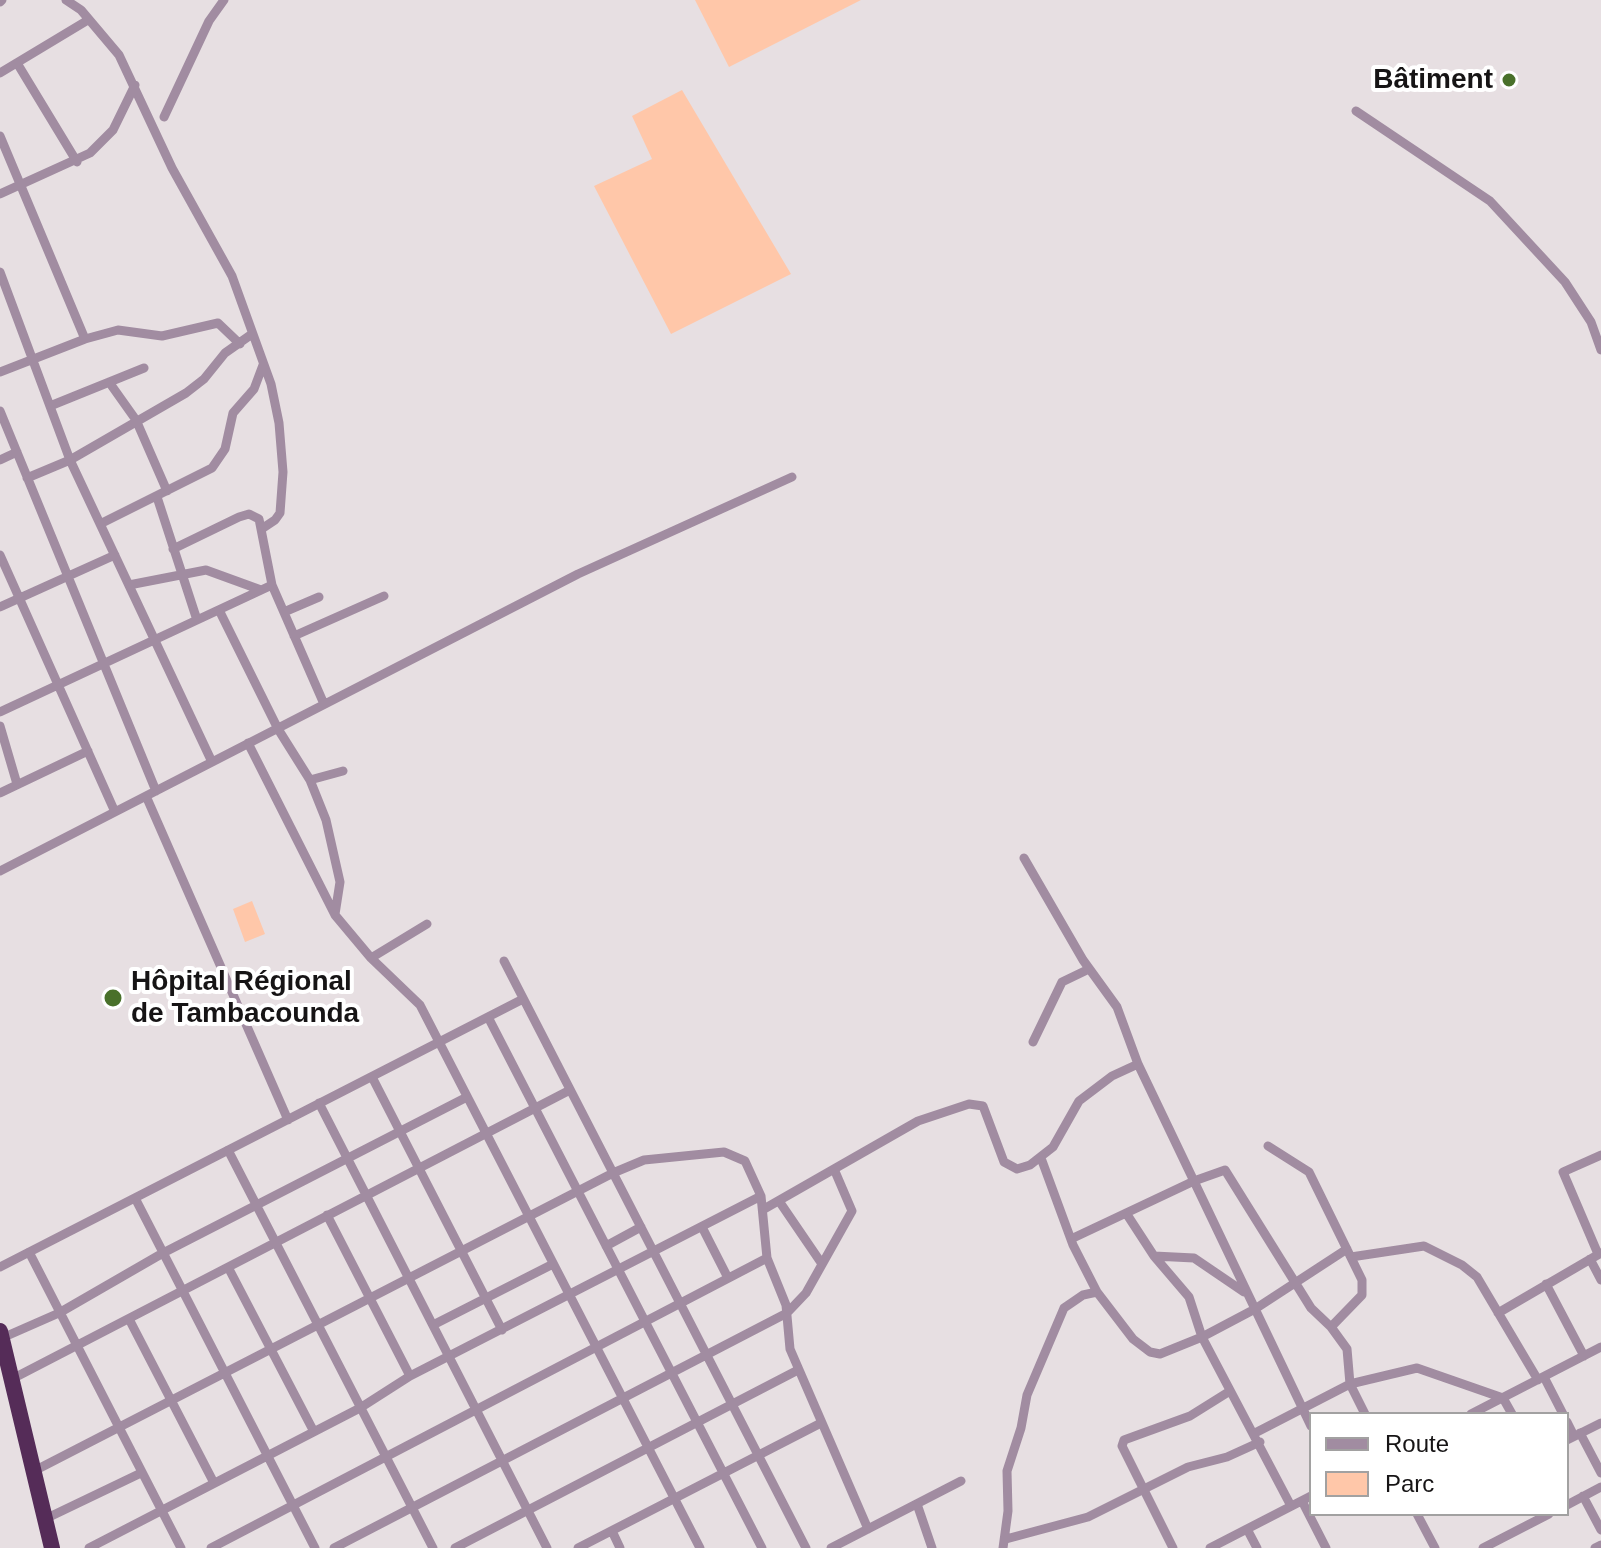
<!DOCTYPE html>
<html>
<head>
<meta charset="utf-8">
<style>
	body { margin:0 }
	#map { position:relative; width:1601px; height:1548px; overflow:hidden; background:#e7dfe2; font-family:Helvetica,sans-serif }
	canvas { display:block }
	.legend { position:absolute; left:1309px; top:1412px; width:260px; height:104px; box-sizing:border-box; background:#fff; border:2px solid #a2a1a1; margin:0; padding:10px 14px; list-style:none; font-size:24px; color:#161415 }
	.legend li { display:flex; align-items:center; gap:16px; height:40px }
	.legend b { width:40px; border:2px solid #a2a1a1 }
</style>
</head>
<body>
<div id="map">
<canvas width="1601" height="1548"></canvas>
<ul class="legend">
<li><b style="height:10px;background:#a18ca1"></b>Route</li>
<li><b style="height:22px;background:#ffc7a9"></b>Parc</li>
</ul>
</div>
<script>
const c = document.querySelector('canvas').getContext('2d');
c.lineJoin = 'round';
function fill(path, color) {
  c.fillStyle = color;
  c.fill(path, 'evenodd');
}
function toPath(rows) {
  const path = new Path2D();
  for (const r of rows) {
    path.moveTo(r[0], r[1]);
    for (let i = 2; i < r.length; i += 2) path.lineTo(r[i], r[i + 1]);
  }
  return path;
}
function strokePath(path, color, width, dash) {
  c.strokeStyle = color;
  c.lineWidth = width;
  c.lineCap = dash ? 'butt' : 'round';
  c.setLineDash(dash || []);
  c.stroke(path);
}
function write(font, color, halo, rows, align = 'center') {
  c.font = font + ' Helvetica,sans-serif';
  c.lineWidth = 8;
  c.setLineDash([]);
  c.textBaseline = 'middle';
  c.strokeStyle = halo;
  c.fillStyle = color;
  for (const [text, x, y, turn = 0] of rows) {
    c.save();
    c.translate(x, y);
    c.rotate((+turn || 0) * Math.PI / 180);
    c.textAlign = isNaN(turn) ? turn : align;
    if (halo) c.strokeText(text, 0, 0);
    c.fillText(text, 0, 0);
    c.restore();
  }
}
fill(toPath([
	[695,0,861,0,729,67],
	[682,90,791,274,671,334,594,186,652,159,632,116],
	[252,901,265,934,245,942,233,909]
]), '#ffc7a9');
strokePath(toPath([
	[66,0,81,10,119,55,172,168,232,276,271,384,279,423,283,472,280,513,275,520,263,528],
	[0,2,2,0],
	[17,63,77,162],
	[0,73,88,20],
	[1356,111,1490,201,1565,282,1591,322,1601,350],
	[164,117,209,21,224,0],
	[0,136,85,339],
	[0,194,90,153,113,130,135,85],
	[0,272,70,460,212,762],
	[0,372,85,339,118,330,162,336,218,323,240,344],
	[109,382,136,420,167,491],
	[50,406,144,368],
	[0,411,156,791],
	[0,460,17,452],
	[27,478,70,460,186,393,204,379,225,353,252,334],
	[157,497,197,620],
	[100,524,212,468,225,449,233,413,254,389,263,365],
	[173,549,239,517,249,514,259,519,272,585,324,704],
	[0,555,115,812],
	[129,585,206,570,261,590],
	[0,607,115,555],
	[219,610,278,729,310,780,326,820,340,882,335,914],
	[284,612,319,597],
	[294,636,384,596],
	[0,712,272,585],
	[0,726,17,784],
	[248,743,335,915,371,958,420,1005,700,1548],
	[310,780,343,771],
	[0,793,88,751],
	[146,796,288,1120],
	[1024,858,1083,960,1117,1007,1138,1064,1311,1426],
	[0,871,578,574,792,477],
	[371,958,427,924],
	[504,961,806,1548],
	[488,1017,762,1548],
	[1033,1042,1062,982,1089,969],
	[372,1077,502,1330],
	[319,1103,547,1548],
	[1268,1146,1309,1172,1362,1280,1362,1295,1331,1327],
	[228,1150,433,1548],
	[1041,1158,1073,1245,1097,1292,1133,1339,1150,1352,1160,1354,1202,1337,1255,1309,1347,1249],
	[135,1198,315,1548],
	[779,1201,822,1264],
	[764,1209,918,1121,969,1104,983,1106,1004,1162,1017,1169,1030,1165,1053,1147,1079,1101,1112,1076,1138,1064],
	[1126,1213,1154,1256,1189,1297,1202,1337,1291,1506],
	[327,1215,410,1376],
	[702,1227,728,1278],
	[1071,1239,1194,1181,1225,1170,1311,1308,1331,1327,1347,1349,1350,1384,1365,1414],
	[606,1246,641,1227],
	[29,1252,181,1548],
	[1598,1254,1563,1172,1601,1155],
	[1154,1256,1194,1258,1244,1292],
	[1351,1257,1424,1246,1462,1265,1477,1277,1538,1380],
	[1590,1259,1601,1280],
	[0,1267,523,999],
	[229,1269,313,1430],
	[1546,1284,1584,1356],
	[1498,1313,1601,1253],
	[129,1319,214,1483],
	[433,1325,553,1264],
	[2,1338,59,1313,163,1253,467,1097],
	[1544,1377,1563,1414],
	[12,1379,570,1090],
	[1471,1414,1601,1347],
	[1567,1422,1574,1436],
	[1255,1433,1350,1384,1417,1368,1503,1398,1512,1414],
	[1580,1433,1601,1473],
	[1567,1440,1601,1423],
	[34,1471,613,1173,644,1160,724,1152,745,1161,761,1196,767,1258,786,1305,790,1349,868,1529],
	[1583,1496,1601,1530],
	[1302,1501,1326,1548],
	[917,1504,932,1548],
	[1567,1505,1601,1487],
	[1417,1514,1435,1548],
	[45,1519,141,1473],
	[1247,1529,1257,1548],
	[612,1531,620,1548],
	[1006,1539,1088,1517,1188,1467,1227,1457,1260,1442],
	[89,1548,360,1408,410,1376,761,1196],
	[211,1548,767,1258],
	[334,1548,787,1313,806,1293,852,1211,834,1169],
	[455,1548,798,1370],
	[578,1548,821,1423],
	[831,1548,961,1481],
	[1003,1548,1008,1511,1007,1471,1021,1428,1027,1395,1064,1308,1083,1295,1097,1292],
	[1173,1548,1122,1446,1124,1440,1190,1416,1230,1391],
	[1210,1548,1311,1496],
	[1483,1548,1549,1514],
	[1595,1548,1601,1545]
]), '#a18ca1', 9);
strokePath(toPath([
	[0,1331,52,1548]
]), '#552c58', 16);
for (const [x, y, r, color] of [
	[1509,80,8,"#49702a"],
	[113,998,10,"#49702a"]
]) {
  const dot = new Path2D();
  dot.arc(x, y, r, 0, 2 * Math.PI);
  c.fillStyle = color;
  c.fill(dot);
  strokePath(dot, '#fff', 3);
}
write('bold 28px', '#161415', '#fff', [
	["Bâtiment",1493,80],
	["Hôpital Régional",131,982,"left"],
	["de Tambacounda",131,1014,"left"]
], 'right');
</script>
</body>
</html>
